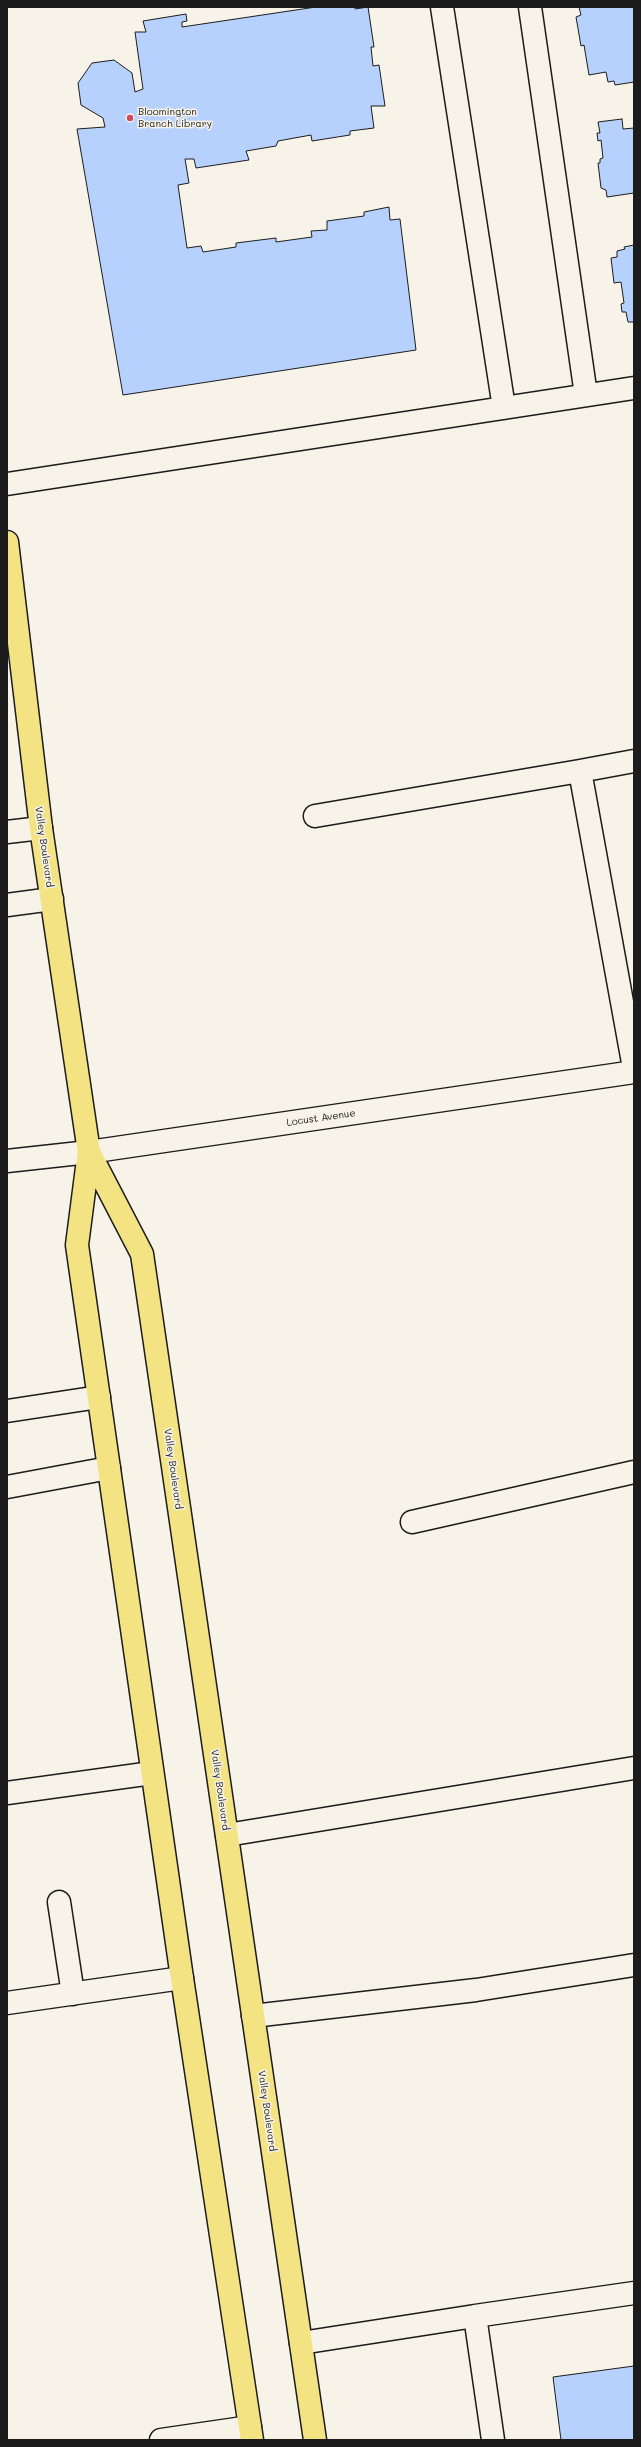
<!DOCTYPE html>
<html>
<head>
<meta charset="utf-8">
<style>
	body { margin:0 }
	#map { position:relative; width:641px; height:2447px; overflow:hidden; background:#f7f3e8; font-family:Mali,sans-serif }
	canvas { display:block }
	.frame { position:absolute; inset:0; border:8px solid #1c1c1c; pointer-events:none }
</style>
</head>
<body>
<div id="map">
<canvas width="641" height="2447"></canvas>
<div class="frame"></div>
</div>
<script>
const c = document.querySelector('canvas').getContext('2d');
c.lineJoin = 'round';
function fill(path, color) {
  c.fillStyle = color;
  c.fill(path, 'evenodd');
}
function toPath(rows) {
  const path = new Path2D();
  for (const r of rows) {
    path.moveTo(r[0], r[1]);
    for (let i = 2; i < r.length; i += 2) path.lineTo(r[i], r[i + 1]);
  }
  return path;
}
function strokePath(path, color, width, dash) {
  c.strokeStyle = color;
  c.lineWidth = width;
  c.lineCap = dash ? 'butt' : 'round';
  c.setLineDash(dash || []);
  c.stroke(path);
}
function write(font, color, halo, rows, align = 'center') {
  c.font = font + ' Mali,sans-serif';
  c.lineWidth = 3;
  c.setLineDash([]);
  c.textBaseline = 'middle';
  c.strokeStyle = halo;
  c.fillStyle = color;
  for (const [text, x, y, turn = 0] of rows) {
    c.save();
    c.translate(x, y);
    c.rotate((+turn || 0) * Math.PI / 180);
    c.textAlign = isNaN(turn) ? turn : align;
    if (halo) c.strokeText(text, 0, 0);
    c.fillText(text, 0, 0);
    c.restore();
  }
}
const building = toPath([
	[316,7,355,7,355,9,368,7,374,47,371,47,373,66,379,65,385,106,371,106,374,128,350,131,350,135,312,141,311,135,278,141,276,146,246,151,249,160,196,168,194,159,185,159,189,183,178,185,187,248,201,246,203,252,236,247,236,243,276,238,276,242,312,237,311,231,327,230,327,221,364,216,364,212,389,207,390,220,400,219,416,350,123,395,77,129,105,127,103,118,81,105,78,83,92,63,114,60,132,73,135,92,143,89,135,32,146,32,143,21,186,14,187,21,182,22,182,27,316,7],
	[579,7,634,7,634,82,615,85,614,81,608,82,606,72,589,75,584,45,581,46,576,17,581,15,579,7],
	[622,119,623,129,634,128,634,193,607,197,606,190,601,188,598,163,600,163,600,159,603,158,601,140,598,141,597,133,600,133,598,122,622,119],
	[634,245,634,322,628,322,626,312,622,312,621,304,624,303,621,282,614,283,611,258,617,257,617,251,625,249,624,247,634,245],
	[634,2366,634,2440,561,2440,553,2377,634,2366]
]);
fill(building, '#b7d1fe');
strokePath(building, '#1c1c1c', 1);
const service = toPath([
	[442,7,504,408],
	[530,7,586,395],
	[7,484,634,388],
	[634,761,580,771,634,1068],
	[315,816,580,771],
	[7,832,41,828],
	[7,905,52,899],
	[7,1411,99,1397],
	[7,1487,109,1468],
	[412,1522,634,1472],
	[7,1793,152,1773],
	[227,1835,634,1768],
	[59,1902,73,1994],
	[7,2003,182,1978],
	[253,2016,476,1990,634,1965],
	[475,2316,634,2293],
	[301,2343,475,2316,493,2440],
	[161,2440,250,2427]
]);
const minor = toPath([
	[7,1161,89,1152]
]);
const tertiary = toPath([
	[89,1152,634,1072]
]);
const primary = toPath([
	[7,542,41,828,89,1152,77,1245,182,1978,252,2440],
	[89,1152,142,1254,315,2440]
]);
strokePath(service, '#1c1c1c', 25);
strokePath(minor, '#1c1c1c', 25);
strokePath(tertiary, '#1c1c1c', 25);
strokePath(primary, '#1c1c1c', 25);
strokePath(service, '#f7f3e8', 22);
strokePath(minor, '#f7f3e8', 22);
strokePath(tertiary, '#f7f3e8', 22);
strokePath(primary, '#f4e382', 22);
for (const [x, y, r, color] of [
	[130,118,4,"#d1495b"]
]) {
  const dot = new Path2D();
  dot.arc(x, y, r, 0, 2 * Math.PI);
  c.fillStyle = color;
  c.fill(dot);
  strokePath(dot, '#f7f3e8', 1.5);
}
write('10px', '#1c1c1c', '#f7f3e8', [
	["Bloomington",138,112],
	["Branch Library",138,124]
], 'left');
write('10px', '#1c1c1c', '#f7f3e8', [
	["Valley Boulevard",44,847,82],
	["Locust Avenue",321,1118,-8],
	["Valley Boulevard",173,1469,82],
	["Valley Boulevard",220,1790,82],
	["Valley Boulevard",267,2111,82]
]);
</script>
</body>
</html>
